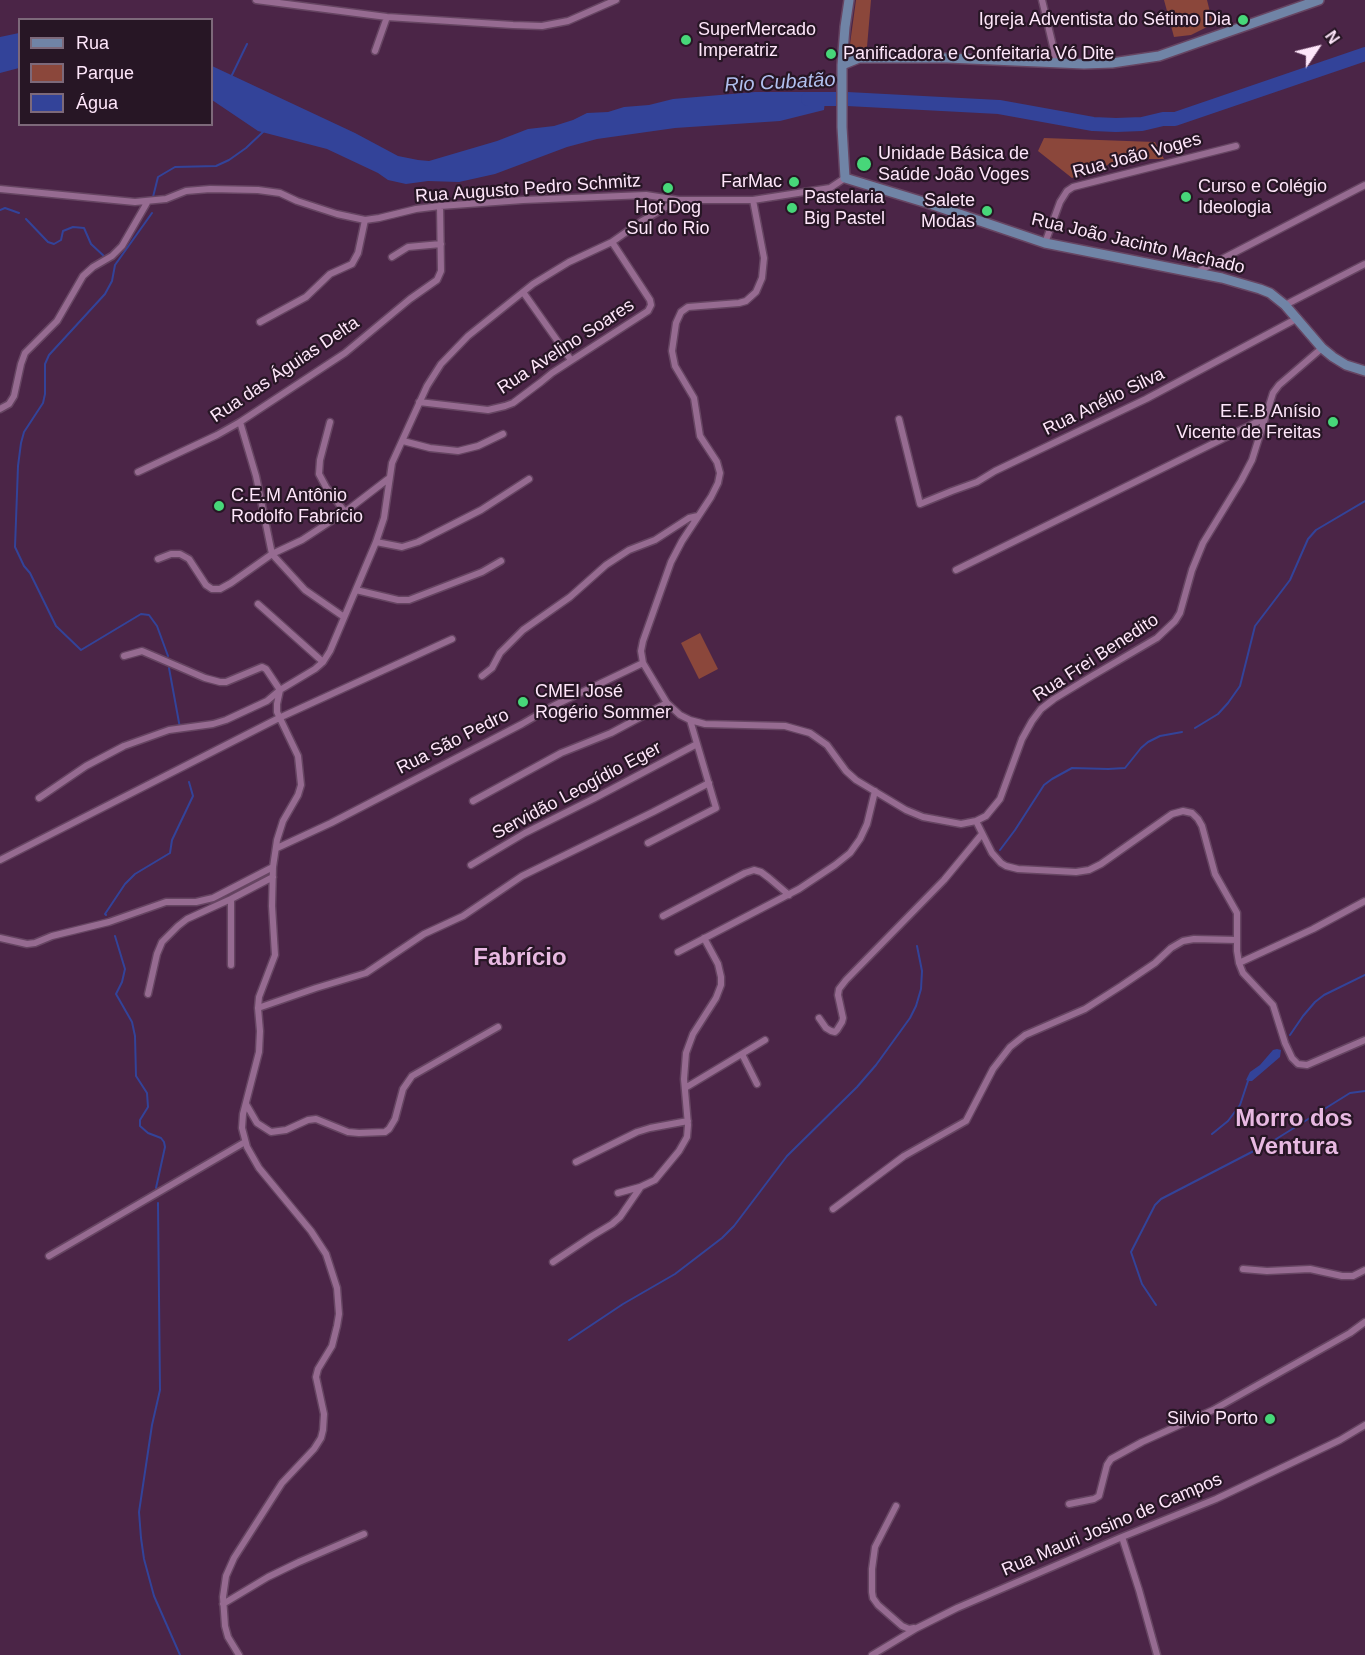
<!DOCTYPE html>
<html>
<head>
<meta charset="utf-8">
<style>
	body { margin:0 }
	#map { position:relative; width:1365px; height:1655px; overflow:hidden; background:#4b2547; font-family:Helvetica,sans-serif }
	canvas { display:block }
	.legend { position:absolute; left:18px; top:18px; width:195px; height:108px; box-sizing:border-box; background:#271625; border:2px solid #7d697a; margin:0; padding:8px 10px; list-style:none; font-size:18px; color:#fee6fa }
	.legend li { display:flex; align-items:center; gap:12px; height:30px }
	.legend b { width:30px; border:2px solid #7d697a }
	.north { position:absolute; left:1287px; top:18px; width:60px; height:60px; -webkit-text-stroke:4px #271625; paint-order:stroke; rotate:55deg; font-size:16px; font-weight:700; line-height:24px; text-align:center; color:#fee6fa }
	.north::after { content:''; display:block; margin:auto; width:21px; height:27px; background:#fee6fa; clip-path:polygon(50% 0,100% 100%,50% 72%,0 100%) }
</style>
</head>
<body>
<div id="map">
<canvas width="1365" height="1655"></canvas>
<ul class="legend">
<li><b style="height:8px;background:#7084a6"></b>Rua</li>
<li><b style="height:16px;background:#8b473b"></b>Parque</li>
<li><b style="height:16px;background:#334399"></b>Água</li>
</ul>
<div class="north">N</div>
</div>
<script>
const c = document.querySelector('canvas').getContext('2d');
c.lineJoin = 'round';
function fill(path, color) {
  c.fillStyle = color;
  c.fill(path, 'evenodd');
}
function toPath(rows) {
  const path = new Path2D();
  for (const r of rows) {
    path.moveTo(r[0], r[1]);
    for (let i = 2; i < r.length; i += 2) path.lineTo(r[i], r[i + 1]);
  }
  return path;
}
function strokePath(path, color, width, dash) {
  c.strokeStyle = color;
  c.lineWidth = width;
  c.lineCap = dash ? 'butt' : 'round';
  c.setLineDash(dash || []);
  c.stroke(path);
}
function write(font, color, halo, rows, align = 'center') {
  c.font = font + ' Helvetica,sans-serif';
  c.lineWidth = 4.5;
  c.setLineDash([]);
  c.textBaseline = 'middle';
  c.strokeStyle = halo;
  c.fillStyle = color;
  for (const [text, x, y, turn = 0] of rows) {
    c.save();
    c.translate(x, y);
    c.rotate((+turn || 0) * Math.PI / 180);
    c.textAlign = isNaN(turn) ? turn : align;
    if (halo) c.strokeText(text, 0, 0);
    c.fillText(text, 0, 0);
    c.restore();
  }
}
fill(toPath([
	[856,0,871,0,867,47,857,50,850,44],
	[1164,0,1207,0,1213,24,1191,35,1174,37],
	[1044,138,1155,142,1164,159,1124,159,1072,178,1038,151],
	[700,633,718,669,699,679,681,643]
]), '#8b473b');
fill(toPath([
	[19,33,19,68,0,73,0,37],
	[212,66,355,133,398,156,418,160,429,161,497,141,528,129,554,126,573,120,587,113,608,112,624,107,649,105,673,99,755,92,826,92,824,110,780,121,675,128,597,139,567,147,495,174,459,182,428,181,406,184,388,180,378,173,327,149,258,131,212,100],
	[1277,1049,1281,1050,1280,1057,1252,1081,1248,1081,1246,1080,1250,1072,1260,1065,1273,1050]
]), '#334399');
strokePath(toPath([
	[231,77,247,44],
	[153,197,158,177,175,167,216,166,229,160,246,148,264,131],
	[0,210,5,208,19,213],
	[152,213,115,265,112,281,105,294,49,355,45,364,45,394,43,403,24,432,21,443,18,466,15,547,24,566,30,573,56,626,81,650,141,614,149,615,157,626,168,656],
	[26,219,48,242,54,244,61,240,63,231,73,227,84,228,91,244,105,257],
	[169,668,180,728],
	[1195,728,1218,714,1228,703,1240,686,1255,626,1290,580,1308,539,1316,530,1365,501],
	[1000,850,1015,830,1044,785,1052,779,1072,768,1108,769,1125,768,1141,748,1148,742,1160,736,1182,732],
	[106,915,105,914,125,884,135,874,170,853,172,840,193,796,189,782],
	[115,936,125,969,122,982,116,994,132,1022,135,1036,136,1076,147,1093,148,1107,140,1120,140,1126,148,1133,161,1138,164,1142,165,1147,156,1188],
	[1290,1035,1303,1016,1315,1002,1324,995,1365,975],
	[1212,1134,1228,1121,1240,1105,1248,1081],
	[158,1203,160,1390,152,1425,139,1512,141,1538,144,1559,154,1596,180,1655],
	[1156,1305,1142,1284,1131,1252,1155,1205,1161,1199,1273,1141,1350,1093,1365,1091],
	[569,1340,623,1304,675,1274,722,1238,734,1226,787,1156,857,1087,876,1065,910,1018,916,1006,921,989,922,971,917,946]
]), '#334399', 2);
strokePath(toPath([
	[808,99,847,99,999,107,1093,124,1116,125,1142,124,1163,119,1175,119,1365,54]
]), '#334399', 14);
const street = toPath([
	[256,0,387,17,513,25,542,26,568,21,616,0],
	[1042,0,1057,63],
	[375,51,387,17],
	[0,189,135,202,166,199,186,191,210,189,258,190,280,193,297,201,337,214,365,220,379,218,416,209,440,206,523,200,646,195,678,200,753,200,830,188,845,178],
	[753,200,764,258,762,278,756,292,746,301,739,303,688,307,681,312,676,323,672,351,675,366,694,398,700,436,717,462,720,473,718,483,711,497,682,541,671,562,643,641,641,651,643,663,667,703,680,715,690,720,705,724,785,726,810,733,827,745,846,771,856,780,906,810,923,817,961,824,976,821,986,816,1000,799,1022,739,1032,721,1041,709,1054,699,1092,676,1157,638,1175,621,1180,613,1192,570,1203,543,1241,481,1252,460,1273,393,1279,385,1322,348],
	[1045,243,1060,202,1067,191,1073,187,1236,146],
	[392,257,408,247,441,244],
	[1195,273,1365,185],
	[523,292,571,360],
	[1285,305,1365,264],
	[260,322,306,297,330,274,352,264,358,253,365,220],
	[419,402,488,410,505,406,513,403,541,382,552,373,648,311,651,305,650,300,612,242],
	[0,409,9,404,14,396,21,364,25,353,57,321,83,276,93,267,112,256,122,246,148,201],
	[899,419,920,504,952,491,977,482,995,471,1146,399,1298,318],
	[240,422,256,476,272,554,305,590,344,617],
	[330,422,320,460,319,474,326,487,345,512],
	[403,441,430,448,458,451,478,446,503,434],
	[138,472,217,435,240,422,345,353,410,299,437,280,441,271,440,206],
	[376,542,402,547,418,542,481,510,529,479],
	[158,559,171,554,180,554,189,559,206,585,212,589,220,589,231,583,272,554,302,540,345,512,388,479],
	[956,570,1263,419],
	[356,590,398,600,409,600,482,572,501,561],
	[258,604,323,662],
	[482,676,492,668,500,653,523,630,570,597,606,565,629,550,655,540,689,518,698,516],
	[39,798,86,766,124,746,169,730,213,724,226,720,267,701,280,690,266,669,262,667,226,682,220,682,205,678,142,651,124,656],
	[473,801,561,753,611,733,667,703],
	[976,821,992,853,1001,863,1006,866,1018,869,1076,872,1089,870,1101,864,1172,814,1183,811,1192,813,1198,819,1202,826,1215,874,1237,913,1237,951,1239,963,1243,973,1273,1005,1285,1043,1292,1058,1298,1064,1307,1065,1365,1040],
	[648,843,716,808,690,720],
	[277,848,331,823,522,724,553,706,643,663],
	[0,860,279,718,452,639],
	[471,865,525,833,593,799,697,744],
	[231,899,231,965],
	[663,916,745,873,754,870,761,872,769,878,789,895],
	[0,938,27,944,35,943,52,936,109,922,166,902,196,902,213,898,273,867],
	[678,952,799,889,835,865,850,853,860,839,867,824,875,791],
	[1239,963,1313,929,1365,901],
	[148,994,157,954,162,942,178,926,187,919,231,899,273,877],
	[258,1008,316,988,366,973,424,934,463,916,522,876,653,812,709,783],
	[819,1018,826,1028,831,1031,835,1032,837,1030,842,1022,843,1018,838,995,839,989,846,980,944,880,982,834],
	[742,1054,757,1084],
	[685,1088,765,1040],
	[246,1104,257,1123,271,1132,286,1130,308,1120,316,1119,348,1132,359,1133,385,1132,389,1129,395,1119,403,1089,412,1076,498,1027],
	[576,1162,637,1132,650,1128,688,1121],
	[618,1193,640,1187,655,1180,679,1151,687,1137,688,1125,684,1079,686,1053,693,1034,716,998,721,985,721,977,718,964,704,938],
	[833,1209,904,1156,966,1121,993,1069,1010,1047,1025,1035,1085,1009,1121,986,1155,963,1171,948,1183,941,1194,939,1237,940],
	[49,1256,245,1142],
	[553,1262,592,1236,612,1224,620,1217,640,1188],
	[1243,1269,1267,1271,1310,1269,1342,1276,1353,1276,1365,1270],
	[1069,1504,1094,1499,1099,1496,1107,1465,1111,1459,1142,1442,1213,1410,1350,1333,1365,1322],
	[896,1506,875,1547,872,1569,872,1592,873,1598,878,1605,902,1626,909,1629,914,1628],
	[1122,1537,1139,1590,1157,1655],
	[223,1604,268,1577,299,1562,364,1534],
	[239,1655,228,1637,225,1626,223,1597,226,1576,234,1558,282,1483,314,1449,321,1438,323,1430,324,1414,316,1377,318,1369,332,1346,337,1326,339,1314,337,1288,326,1254,311,1231,259,1168,247,1147,242,1128,243,1114,259,1052,260,1031,258,1008,259,997,275,955,272,906,273,867,277,840,283,821,298,795,301,785,298,756,277,712,277,704,280,690,315,669,323,662,330,651,376,542,384,518,392,463,427,386,441,364,468,336,533,284,569,262,612,242,642,221,678,200],
	[872,1655,917,1628,957,1608,1122,1537,1216,1499,1340,1440,1365,1425]
]);
const secondary = toPath([
	[849,0,845,27,842,65,842,127,845,178,927,203,1045,243,1222,278,1260,289,1270,293,1285,305,1322,348,1333,357,1346,365,1365,371],
	[842,65,859,58,947,58,1084,64,1112,63,1159,56,1319,0]
]);
strokePath(street, '#664562', 9);
strokePath(secondary, '#664562', 12);
strokePath(street, '#966b91', 6);
strokePath(secondary, '#7084a6', 9);
for (const [x, y, r, color] of [
	[1243,20,6,"#47d779"],
	[686,40,6,"#47d779"],
	[831,54,6,"#47d779"],
	[864,164,8,"#47d779"],
	[794,182,6,"#47d779"],
	[668,188,6,"#47d779"],
	[1186,197,6,"#47d779"],
	[792,208,6,"#47d779"],
	[987,211,6,"#47d779"],
	[1333,422,6,"#47d779"],
	[219,506,6,"#47d779"],
	[523,702,6,"#47d779"],
	[1270,1419,6,"#47d779"]
]) {
  const dot = new Path2D();
  dot.arc(x, y, r, 0, 2 * Math.PI);
  c.fillStyle = color;
  c.fill(dot);
  strokePath(dot, '#271625', 2);
}
write('18px', '#fee6fa', '#271625', [
	["Igreja Adventista do Sétimo Dia",1231,20,"right"],
	["SuperMercado",698,30],
	["Imperatriz",698,51],
	["Panificadora e Confeitaria Vó Dite",843,54],
	["Unidade Básica de",878,154],
	["Saúde João Voges",878,175],
	["FarMac",782,182,"right"],
	["Curso e Colégio",1198,187],
	["Ideologia",1198,208],
	["Pastelaria",804,198],
	["Big Pastel",804,219],
	["Salete",975,201,"right"],
	["Modas",975,222,"right"],
	["Hot Dog",668,208,"center"],
	["Sul do Rio",668,229,"center"],
	["E.E.B Anísio",1321,412,"right"],
	["Vicente de Freitas",1321,433,"right"],
	["C.E.M Antônio",231,496],
	["Rodolfo Fabrício",231,517],
	["CMEI José",535,692],
	["Rogério Sommer",535,713],
	["Silvio Porto",1258,1419,"right"]
], 'left');
write('18px', '#fee6fa', '#271625', [
	["Rua João Voges",1137,156,-15],
	["Rua Augusto Pedro Schmitz",528,189,-4],
	["Rua João Jacinto Machado",1138,244,13],
	["Rua Avelino Soares",566,347,-33],
	["Rua das Águias Delta",285,370,-34],
	["Rua Anélio Silva",1104,402,-26],
	["Rua Frei Benedito",1096,658,-33],
	["Rua São Pedro",453,742,-27],
	["Servidão Leogídio Eger",577,791,-28],
	["Rua Mauri Josino de Campos",1112,1525,-23]
]);
write('italic 20px', '#b0bfee', '#271625', [
	["Rio Cubatão",780,83,-3]
]);
write('bold 24px', '#e8b9e2', '#271625', [
	["Fabrício",520,958],
	["Morro dos",1294,1119],
	["Ventura",1294,1147]
]);
</script>
</body>
</html>
